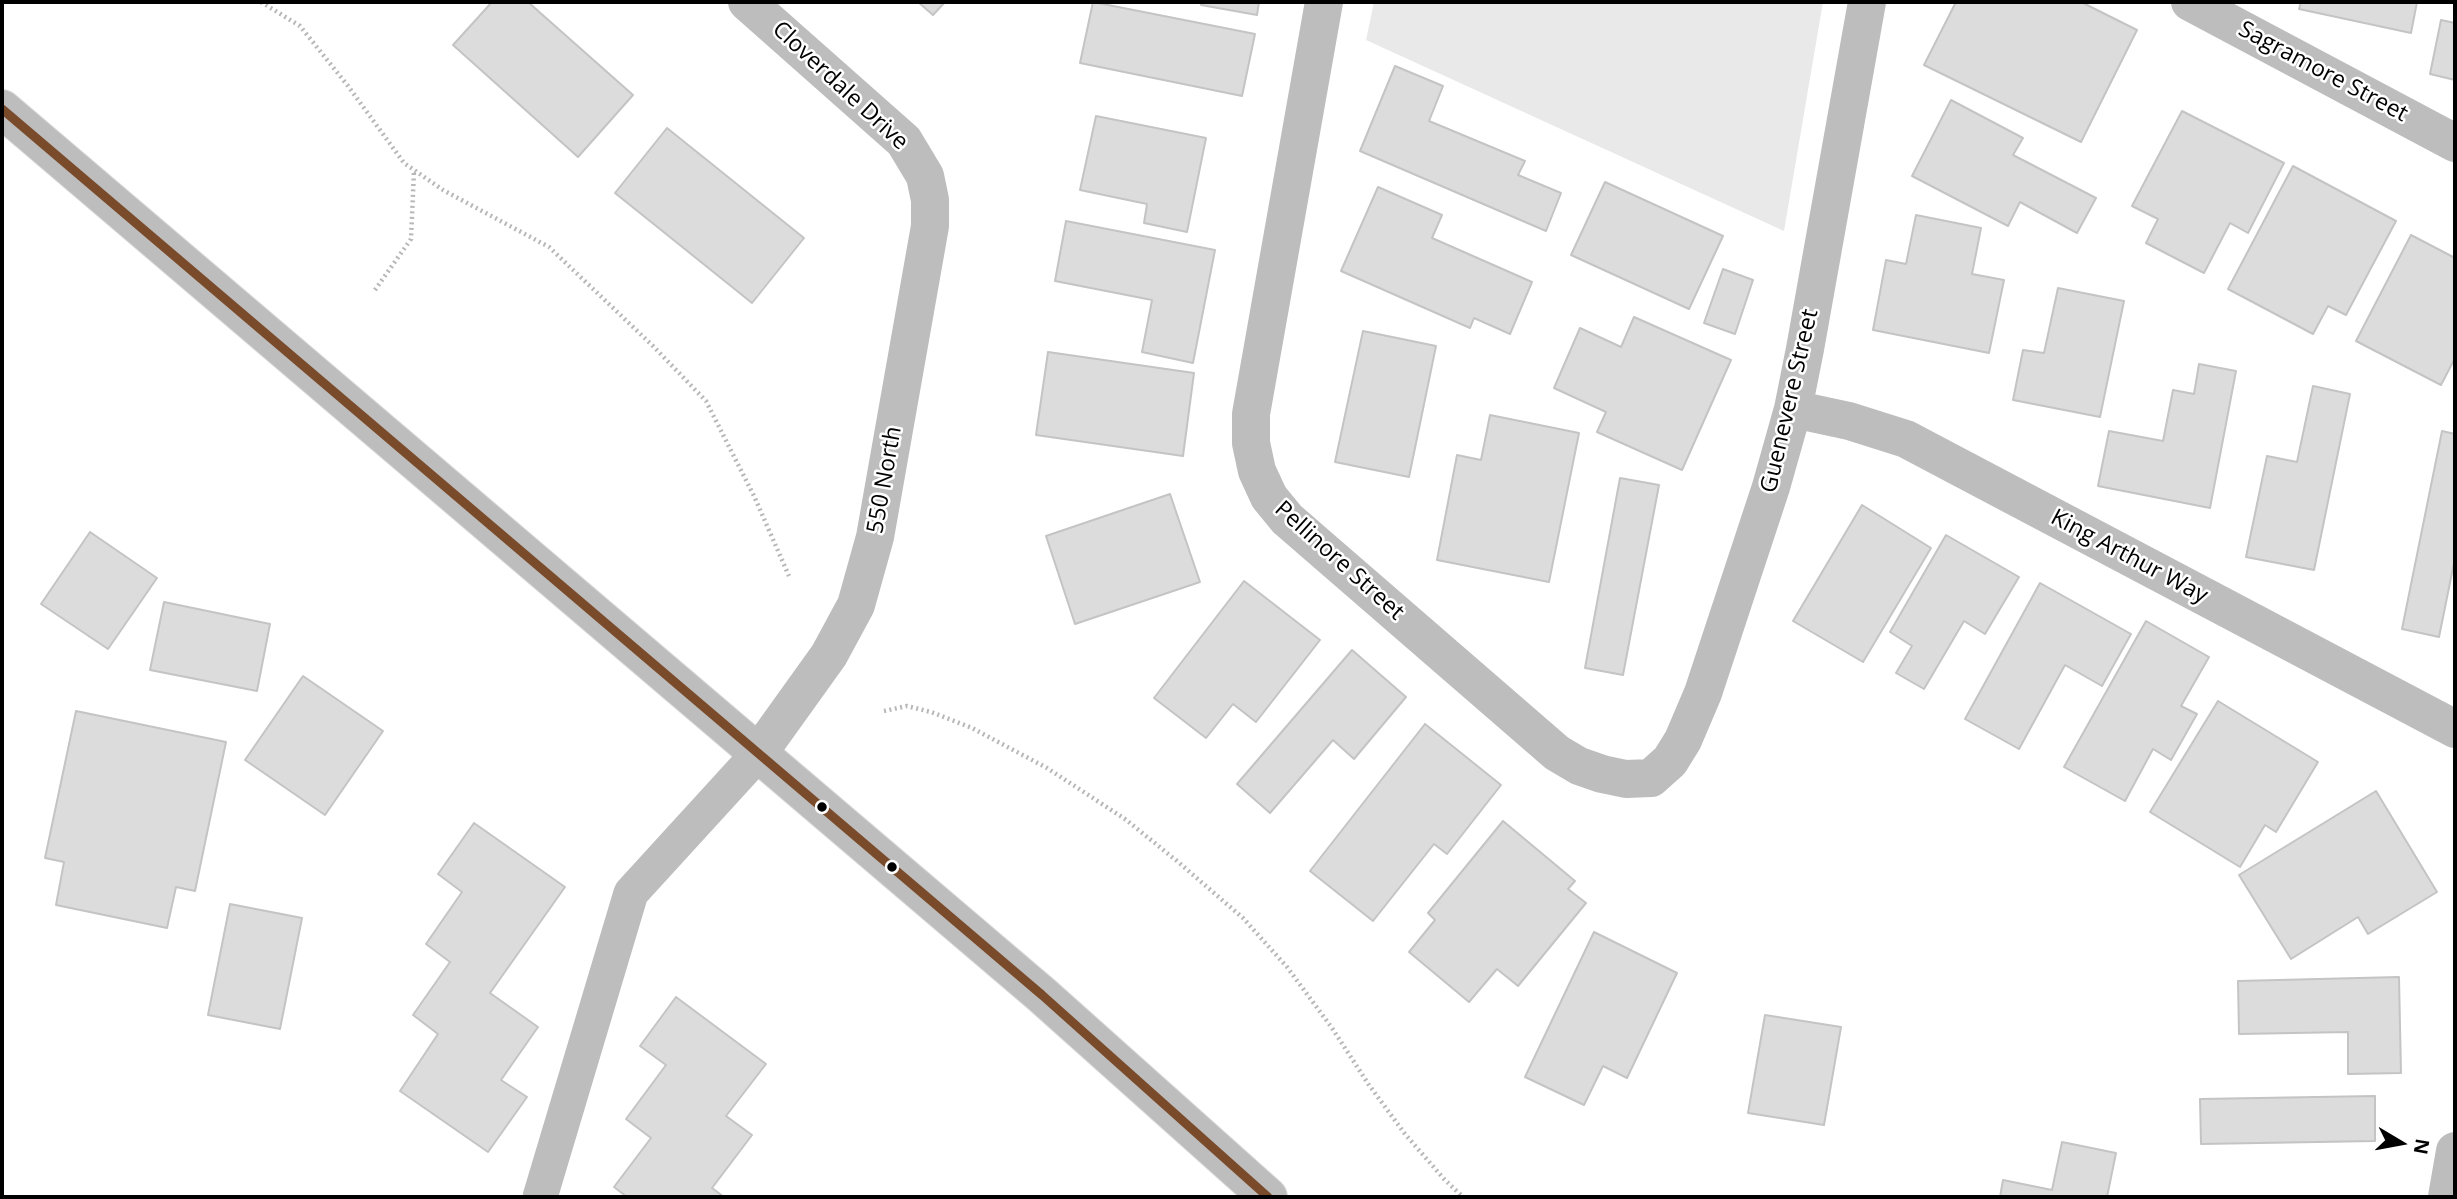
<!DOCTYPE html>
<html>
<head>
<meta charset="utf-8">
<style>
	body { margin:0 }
	#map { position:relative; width:2457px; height:1199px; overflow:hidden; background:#fff; font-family:"Open Sans",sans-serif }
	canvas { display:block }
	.frame { position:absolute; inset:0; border:4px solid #000; pointer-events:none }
	.north { position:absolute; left:2366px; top:1108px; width:70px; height:70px; -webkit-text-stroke:5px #fff; paint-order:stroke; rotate:100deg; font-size:19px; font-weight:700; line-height:28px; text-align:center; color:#000 }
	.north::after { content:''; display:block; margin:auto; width:24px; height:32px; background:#000; clip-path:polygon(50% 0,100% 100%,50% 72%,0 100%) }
</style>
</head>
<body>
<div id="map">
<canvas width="2457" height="1199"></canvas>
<div class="frame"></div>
<div class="north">N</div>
</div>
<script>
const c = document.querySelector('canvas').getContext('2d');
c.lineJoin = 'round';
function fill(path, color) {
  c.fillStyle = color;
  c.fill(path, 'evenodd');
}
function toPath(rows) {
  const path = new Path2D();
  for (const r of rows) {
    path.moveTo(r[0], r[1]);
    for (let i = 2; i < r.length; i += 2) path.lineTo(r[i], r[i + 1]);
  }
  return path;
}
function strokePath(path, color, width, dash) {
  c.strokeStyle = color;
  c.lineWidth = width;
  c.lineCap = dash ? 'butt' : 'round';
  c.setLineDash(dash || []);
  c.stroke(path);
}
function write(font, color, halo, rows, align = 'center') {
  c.font = font + ' "Open Sans",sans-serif';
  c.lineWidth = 5;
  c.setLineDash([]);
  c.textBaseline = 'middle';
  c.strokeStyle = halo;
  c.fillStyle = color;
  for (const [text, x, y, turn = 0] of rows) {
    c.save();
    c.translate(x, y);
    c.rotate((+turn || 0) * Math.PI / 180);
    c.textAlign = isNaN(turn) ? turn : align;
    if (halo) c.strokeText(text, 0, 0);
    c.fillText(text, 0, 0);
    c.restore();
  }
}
fill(toPath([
	[1374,2,1823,2,1784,231,1366,40]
]), '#e9e9e9');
const building = toPath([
	[492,2,528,2,633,95,578,157,453,45,492,2],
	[918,2,945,2,933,15,918,2],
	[1093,2,1255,34,1242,96,1080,63,1093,2],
	[1202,2,1259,2,1257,15,1201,5,1202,2],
	[1956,2,2081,2,2137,30,2081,142,1924,65,1956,2],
	[2301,2,2417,2,2411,33,2299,9,2301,2],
	[2441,20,2455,23,2455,80,2430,74,2441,20],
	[1395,66,1443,86,1429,121,1525,161,1518,175,1561,193,1546,231,1360,151,1395,66],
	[1951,100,2023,138,2013,155,2096,198,2077,233,2020,202,2008,226,1912,176,1951,100],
	[2182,111,2284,163,2248,233,2230,223,2204,273,2146,243,2158,219,2132,206,2182,111],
	[1096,116,1206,138,1187,232,1144,223,1147,204,1080,190,1096,116],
	[667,128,804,238,752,303,615,193,667,128],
	[2293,166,2396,221,2346,315,2328,306,2313,334,2228,289,2293,166],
	[1605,182,1723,236,1689,309,1571,255,1605,182],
	[1378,187,1442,215,1432,238,1532,282,1510,334,1474,318,1470,328,1341,271,1378,187],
	[1916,215,1981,228,1972,274,2004,280,1989,353,1873,330,1886,260,1906,264,1916,215],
	[1066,221,1215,250,1193,363,1142,352,1152,300,1055,281,1066,221],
	[2411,235,2455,258,2455,358,2441,385,2356,341,2411,235],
	[1723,269,1753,280,1735,334,1704,323,1723,269],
	[2058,288,2124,301,2100,417,2013,400,2023,350,2044,353,2058,288],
	[1634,317,1731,360,1682,470,1597,432,1606,412,1554,388,1580,328,1621,347,1634,317],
	[1363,331,1436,346,1409,477,1335,462,1363,331],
	[1048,352,1194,373,1183,456,1036,435,1048,352],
	[2199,364,2236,371,2210,508,2098,486,2109,431,2163,441,2173,390,2194,394,2199,364],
	[2313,386,2350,394,2314,570,2246,557,2267,456,2297,462,2313,386],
	[1490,415,1579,433,1549,582,1437,560,1457,455,1481,460,1490,415],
	[2442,431,2455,434,2455,558,2439,637,2402,629,2442,431],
	[1620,478,1659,485,1623,675,1585,668,1620,478],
	[1170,494,1200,582,1075,624,1046,536,1170,494],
	[1862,505,1931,548,1863,662,1793,621,1862,505],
	[90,532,157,578,108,649,41,604,90,532],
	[1946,535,2019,577,1985,634,1964,621,1924,689,1896,673,1912,646,1890,632,1946,535],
	[1244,581,1320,640,1256,722,1233,704,1206,738,1154,698,1244,581],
	[2040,583,2131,634,2102,686,2065,665,2019,749,1965,719,2040,583],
	[164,602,270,624,257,691,150,670,164,602],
	[2146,621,2209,657,2181,706,2197,714,2171,760,2153,749,2125,801,2064,767,2146,621],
	[1352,650,1406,697,1354,759,1333,740,1270,813,1237,784,1352,650],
	[303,676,383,731,325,815,245,760,303,676],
	[2218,701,2318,762,2276,832,2265,825,2240,867,2150,812,2218,701],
	[76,711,226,742,195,891,176,887,167,928,56,905,64,862,45,858,76,711],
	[1425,724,1501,785,1447,854,1434,844,1373,921,1310,871,1425,724],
	[2376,791,2437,892,2368,934,2358,917,2291,959,2239,875,2376,791],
	[1503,821,1575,881,1568,889,1586,903,1518,986,1497,969,1469,1002,1409,952,1435,920,1428,913,1503,821],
	[474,823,565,887,490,993,538,1027,501,1080,527,1097,488,1152,400,1091,438,1034,413,1015,450,962,426,944,462,892,438,874,474,823],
	[230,904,302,918,280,1029,208,1015,230,904],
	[1594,932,1677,973,1627,1078,1603,1066,1584,1105,1525,1077,1594,932],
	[2399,977,2401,1073,2348,1074,2348,1032,2239,1034,2238,981,2399,977],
	[676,997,766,1064,726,1116,752,1135,712,1188,724,1197,627,1197,614,1187,651,1138,626,1119,666,1065,640,1046,676,997],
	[1765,1015,1841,1027,1824,1125,1748,1113,1765,1015],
	[2375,1096,2375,1141,2201,1144,2200,1099,2375,1096],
	[2062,1142,2116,1153,2107,1197,2000,1197,2003,1180,2052,1190,2062,1142]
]);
fill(building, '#dcdcdc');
strokePath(building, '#c4c4c4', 2);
const primary = toPath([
	[2,109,1042,995,1268,1197]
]);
strokePath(primary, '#dbdbdb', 40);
strokePath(toPath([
	[261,2,300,26,348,86,404,163,443,190,549,247,653,346,706,401,754,496,789,576],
	[375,290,411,239,414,171],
	[884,711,907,706,931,712,972,728,1047,768,1125,819,1177,861,1243,918,1287,967,1332,1028,1369,1085,1405,1134,1444,1179,1463,1197]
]), '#b8b8b8', 4.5, [2, 3.5]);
strokePath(toPath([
	[540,1197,631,893,758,754]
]), '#bdbdbd', 35);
strokePath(toPath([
	[747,2,904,141,925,176,930,200,930,226,875,537,856,605,829,655,758,754],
	[1324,2,1251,414,1251,443,1257,471,1269,497,1287,519,1557,753,1579,766,1602,774,1626,779,1651,778,1670,761,1683,740,1703,693,1771,487,1793,409,1805,349,1867,2],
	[2190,2,2455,143],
	[1793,409,1849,421,1906,439,2455,729],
	[2447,1197,2455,1151]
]), '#bdbdbd', 38);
strokePath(primary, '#bdbdbd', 38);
strokePath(toPath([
	[2,109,1042,995,1268,1197]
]), '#7a4b2a', 9);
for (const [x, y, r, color] of [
	[822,807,6,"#000"],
	[892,867,6,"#000"]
]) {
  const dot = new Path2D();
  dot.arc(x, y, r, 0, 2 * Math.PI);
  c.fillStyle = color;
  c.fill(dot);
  strokePath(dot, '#fff', 2.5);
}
write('23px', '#000', '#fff', [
	["Sagramore Street",2323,72,28],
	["Cloverdale Drive",840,86,43],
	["Guenevere Street",1790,401,-77],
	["550 North",885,480,-80],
	["King Arthur Way",2129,557,28],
	["Pellinore Street",1339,561,42]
]);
</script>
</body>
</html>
